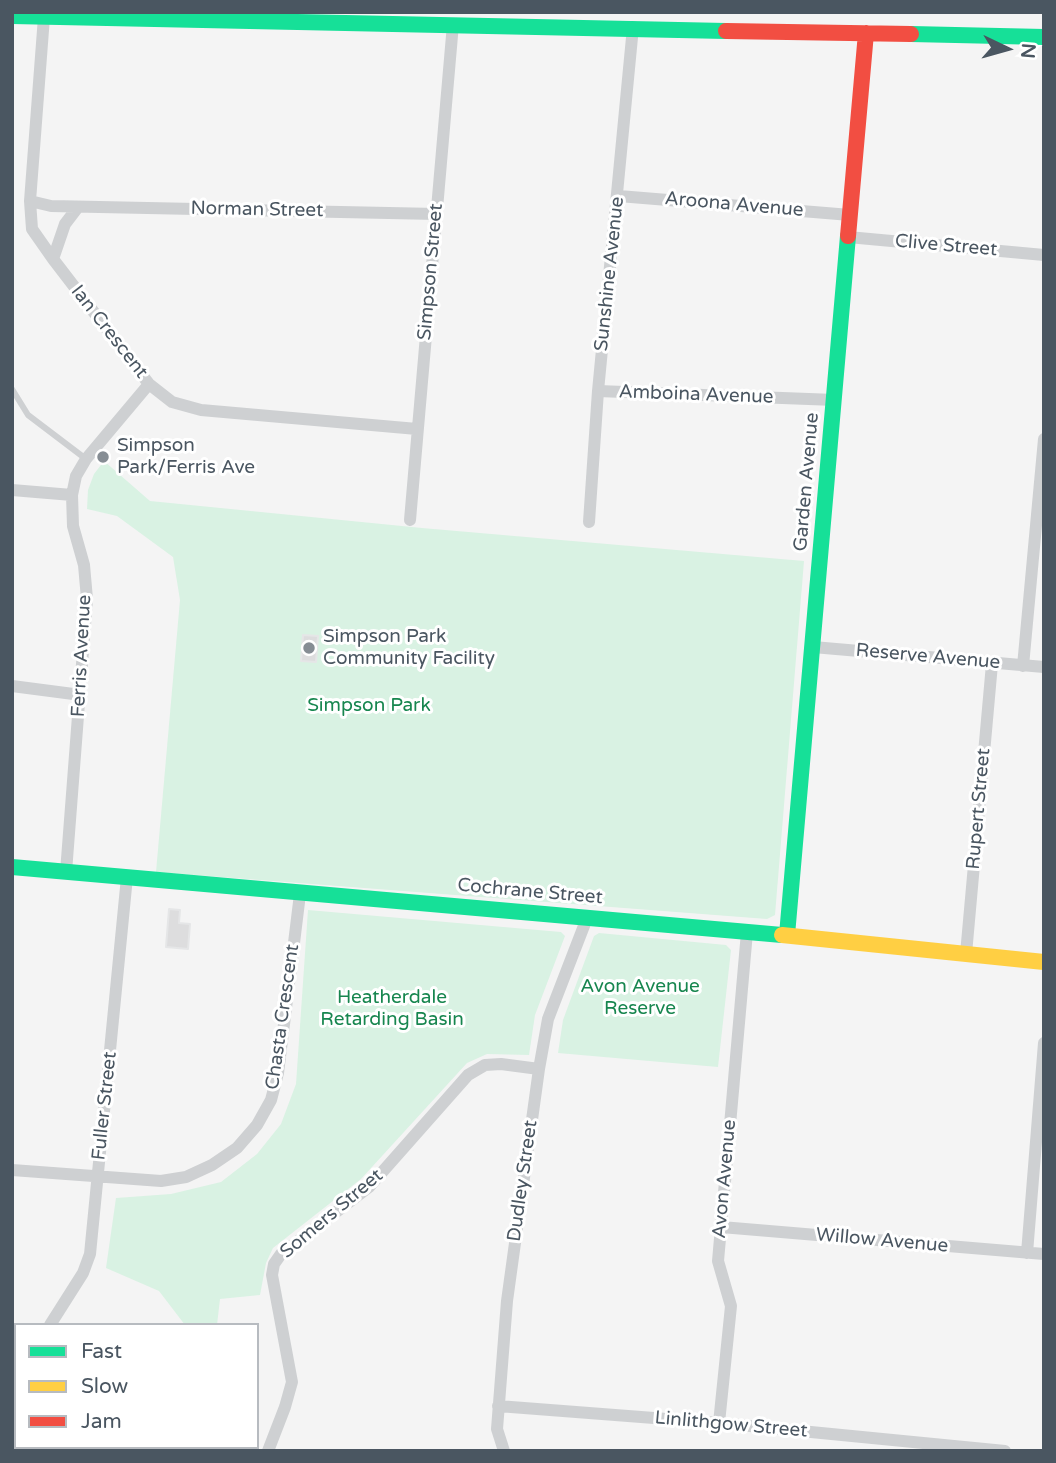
<!DOCTYPE html>
<html>
<head>
<meta charset="utf-8">
<style>
	body { margin:0 }
	#map { position:relative; width:1056px; height:1463px; overflow:hidden; background:#f4f4f4; font-family:"Varela Round",sans-serif }
	canvas { display:block }
	.frame { position:absolute; inset:0; border:14px solid #4a5661; pointer-events:none }
	.legend { position:absolute; left:14px; top:1323px; width:245px; height:126px; box-sizing:border-box; background:#fff; border:2px solid #b7bbc0; margin:0; padding:9px 12px; list-style:none; font-size:21px; color:#4a5661 }
	.legend li { display:flex; align-items:center; gap:14px; height:35px }
	.legend b { width:35px; border:2px solid #b7bbc0 }
	.north { position:absolute; left:972px; top:14px; width:70px; height:70px; -webkit-text-stroke:5px #fff; paint-order:stroke; rotate:95deg; font-size:19px; font-weight:700; line-height:28px; text-align:center; color:#4a5661 }
	.north::after { content:''; display:block; margin:auto; width:24px; height:32px; background:#4a5661; clip-path:polygon(50% 0,100% 100%,50% 72%,0 100%) }
</style>
</head>
<body>
<div id="map">
<canvas width="1056" height="1463"></canvas>
<div class="frame"></div>
<ul class="legend">
<li><b style="height:9px;background:#16e098"></b>Fast</li>
<li><b style="height:9px;background:#ffcf43"></b>Slow</li>
<li><b style="height:9px;background:#f24e42"></b>Jam</li>
</ul>
<div class="north">N</div>
</div>
<script>
const c = document.querySelector('canvas').getContext('2d');
c.lineJoin = 'round';
function fill(path, color) {
  c.fillStyle = color;
  c.fill(path, 'evenodd');
}
function toPath(rows) {
  const path = new Path2D();
  for (const r of rows) {
    path.moveTo(r[0], r[1]);
    for (let i = 2; i < r.length; i += 2) path.lineTo(r[i], r[i + 1]);
  }
  return path;
}
function strokePath(path, color, width, dash) {
  c.strokeStyle = color;
  c.lineWidth = width;
  c.lineCap = dash ? 'butt' : 'round';
  c.setLineDash(dash || []);
  c.stroke(path);
}
function write(font, color, halo, rows, align = 'center') {
  c.font = font + ' "Varela Round",sans-serif';
  c.lineWidth = 6;
  c.setLineDash([]);
  c.textBaseline = 'middle';
  c.strokeStyle = halo;
  c.fillStyle = color;
  for (const [text, x, y, turn = 0] of rows) {
    c.save();
    c.translate(x, y);
    c.rotate((+turn || 0) * Math.PI / 180);
    c.textAlign = isNaN(turn) ? turn : align;
    if (halo) c.strokeText(text, 0, 0);
    c.fillText(text, 0, 0);
    c.restore();
  }
}
fill(toPath([
	[104,461,150,501,422,528,804,561,775,915,767,919,156,872,180,600,173,557,117,516,87,509,88,490,94,474],
	[308,910,561,932,565,936,535,1015,529,1055,487,1054,467,1063,361,1179,273,1248,266,1263,260,1295,220,1299,217,1325,185,1325,159,1291,106,1268,116,1198,171,1194,221,1182,257,1154,281,1124,296,1084],
	[599,933,726,945,731,950,718,1067,558,1053,563,1020,594,936]
]), '#d9f2e3');
strokePath(toPath([
	[133,1451,135,1447]
]), '#aee2f0', 3.5);
const building = toPath([
	[303,635,318,636,316,662,301,661,303,635],
	[169,909,180,910,179,923,190,924,188,949,166,947,169,909]
]);
fill(building, '#ddddde');
strokePath(building, '#e5e6e7', 2);
strokePath(toPath([
	[12,389,28,415,86,459]
]), '#ced0d2', 6);
strokePath(toPath([
	[44,17,30,201,32,229,53,259,149,384,172,402,201,410,417,429],
	[619,196,850,215],
	[30,201,51,206,437,214],
	[848,237,1044,255],
	[53,259,65,224,78,207],
	[598,391,835,400],
	[12,490,72,495],
	[410,520,453,24],
	[589,522,598,391,633,27],
	[813,647,1044,667],
	[1023,666,1044,439],
	[12,686,81,695],
	[66,872,87,599,84,565,73,526,72,495,76,476,86,459,149,384],
	[966,954,992,664],
	[12,1170,161,1181,186,1177,212,1165,237,1148,257,1125,271,1100,278,1073,300,894],
	[721,1227,1044,1254],
	[1027,1253,1044,1043],
	[50,1325,83,1273,90,1254,127,877],
	[12,1362,16,1364],
	[12,1383,16,1378],
	[498,1406,719,1423,1005,1451],
	[719,1423,731,1306,718,1261,747,932],
	[268,1451,285,1407,292,1382,272,1275,274,1264,281,1254,369,1187,468,1075,485,1065,501,1064,539,1069],
	[504,1451,497,1429,507,1301,539,1069,548,1019,587,918]
]), '#ced0d2', 12);
strokePath(toPath([
	[12,16,726,31],
	[911,34,1044,37],
	[12,867,782,935],
	[787,935,848,236]
]), '#16e098', 16);
strokePath(toPath([
	[782,935,1044,962]
]), '#ffcf43', 16);
strokePath(toPath([
	[726,31,911,34],
	[848,236,866,33]
]), '#f24e42', 16);
for (const [x, y, r, color] of [
	[103,457,7,"#868d94"],
	[309,648,7,"#868d94"]
]) {
  const dot = new Path2D();
  dot.arc(x, y, r, 0, 2 * Math.PI);
  c.fillStyle = color;
  c.fill(dot);
  strokePath(dot, '#fff', 2.5);
}
write('19px', '#4a5661', '#fff', [
	["Aroona Avenue",734,205,5],
	["Norman Street",257,210,1],
	["Clive Street",946,246,5],
	["Simpson Street",431,272,-85],
	["Sunshine Avenue",610,274,-84],
	["Ian Crescent",109,332,52],
	["Amboina Avenue",696,395,2],
	["Garden Avenue",807,482,-85],
	["Ferris Avenue",82,656,-87],
	["Reserve Avenue",928,657,5],
	["Rupert Street",979,809,-85],
	["Cochrane Street",530,892,5],
	["Chasta Crescent",283,1017,-82],
	["Fuller Street",105,1106,-84],
	["Avon Avenue",725,1179,-85],
	["Dudley Street",523,1181,-82],
	["Somers Street",332,1214,-40],
	["Willow Avenue",882,1241,5],
	["Linlithgow Street",731,1425,5]
]);
write('19px', '#4a5661', '#fff', [
	["Simpson",117,446],
	["Park/Ferris Ave",117,468],
	["Simpson Park",323,637],
	["Community Facility",323,659]
], 'left');
write('19px', '#17864f', '#fff', [
	["Simpson Park",369,706],
	["Avon Avenue",640,987],
	["Reserve",640,1009],
	["Heatherdale",392,998],
	["Retarding Basin",392,1020]
]);
</script>
</body>
</html>
